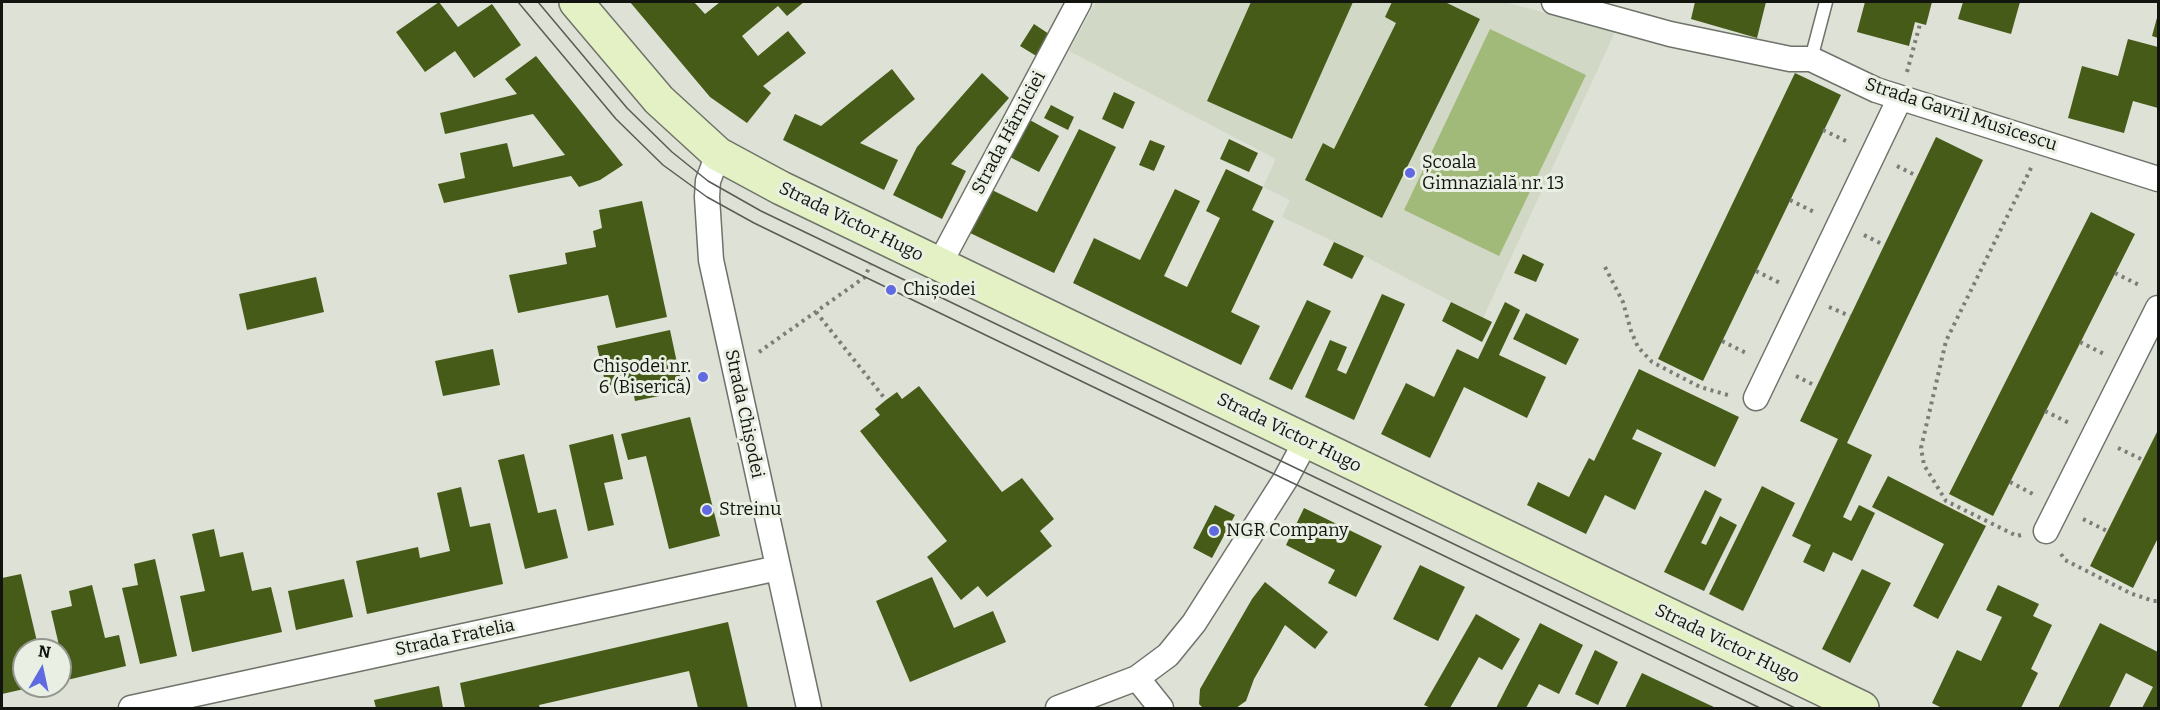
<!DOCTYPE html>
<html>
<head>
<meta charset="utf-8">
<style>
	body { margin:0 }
	#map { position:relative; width:2160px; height:710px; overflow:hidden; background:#dde1d6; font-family:Bitter,serif }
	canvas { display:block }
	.frame { position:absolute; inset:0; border:3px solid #121410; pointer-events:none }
	.north { position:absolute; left:12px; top:638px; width:60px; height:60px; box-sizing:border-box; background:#eaefe3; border:2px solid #94978f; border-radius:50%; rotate:9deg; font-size:16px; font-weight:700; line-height:24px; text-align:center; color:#121410 }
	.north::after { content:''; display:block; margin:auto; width:21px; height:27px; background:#5f6ae2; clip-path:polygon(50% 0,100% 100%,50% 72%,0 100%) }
</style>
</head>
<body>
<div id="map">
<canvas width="2160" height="710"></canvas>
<div class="frame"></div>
<div class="north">N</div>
</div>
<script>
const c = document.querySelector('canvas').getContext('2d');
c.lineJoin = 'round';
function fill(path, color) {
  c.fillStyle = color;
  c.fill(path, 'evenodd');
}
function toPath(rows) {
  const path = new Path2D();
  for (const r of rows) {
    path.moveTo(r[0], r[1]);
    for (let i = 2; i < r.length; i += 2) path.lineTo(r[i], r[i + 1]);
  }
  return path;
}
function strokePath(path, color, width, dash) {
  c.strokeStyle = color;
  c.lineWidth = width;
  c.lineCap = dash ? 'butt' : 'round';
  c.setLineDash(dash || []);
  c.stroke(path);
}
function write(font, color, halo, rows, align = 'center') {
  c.font = font + ' Bitter,serif';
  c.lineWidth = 6;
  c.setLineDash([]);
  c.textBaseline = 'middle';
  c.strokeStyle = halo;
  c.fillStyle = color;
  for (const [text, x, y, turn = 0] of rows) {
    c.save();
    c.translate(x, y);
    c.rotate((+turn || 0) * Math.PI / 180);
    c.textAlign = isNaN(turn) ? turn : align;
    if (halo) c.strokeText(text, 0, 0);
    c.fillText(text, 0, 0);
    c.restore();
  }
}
fill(toPath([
	[1096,2,1505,2,1615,32,1483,318,1364,256,1282,217,1290,200,1263,187,1276,159,1069,51]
]), '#d1d9c6');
fill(toPath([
	[1490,29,1586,75,1499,256,1404,210]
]), '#a1b979');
fill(toPath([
	[439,2,458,27,492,4,521,45,474,78,455,51,425,72,396,32],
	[630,2,694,2,705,14,720,2,804,2,787,16,778,6,742,36,758,56,788,31,806,53,763,86,771,93,747,123,710,97],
	[1251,2,1353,2,1292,139,1207,101],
	[1392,2,1445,2,1480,19,1382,218,1305,180,1323,143,1334,149,1396,23,1385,17],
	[1695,2,1766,2,1757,38,1691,19],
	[1865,2,1932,2,1926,25,1915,22,1909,46,1857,32],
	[1963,2,2020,2,2011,34,1958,19],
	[2158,14,2158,38,2152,36],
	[1034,24,1049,34,1038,57,1020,46],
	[2128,39,2158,47,2158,108,2133,101,2124,133,2068,118,2082,66,2118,76],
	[536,56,623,165,600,180,579,187,571,176,444,203,438,184,465,178,460,153,507,143,513,167,565,155,533,114,445,134,440,113,517,94,505,79],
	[892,69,915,99,860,143,898,160,884,190,783,140,795,114,821,126],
	[982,73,1009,98,951,164,966,171,942,219,893,195,917,147],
	[1795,73,1841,95,1703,381,1658,359],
	[1114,92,1135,102,1123,129,1102,119],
	[1051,105,1074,117,1068,130,1044,118],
	[1028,119,1059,136,1039,172,1008,156],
	[1079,129,1116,147,1054,273,968,232,990,189,1037,212],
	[1936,137,1983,160,1847,443,1872,455,1843,517,1851,521,1859,505,1875,513,1852,561,1833,552,1824,572,1803,562,1811,545,1792,536,1838,439,1800,421],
	[1229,139,1258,153,1249,172,1220,159],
	[1150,140,1165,146,1154,171,1139,165],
	[1226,169,1263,187,1252,210,1274,221,1231,312,1260,326,1241,365,1073,283,1094,238,1140,260,1175,189,1200,201,1164,276,1187,287,1220,218,1206,211],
	[642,201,667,317,616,328,608,295,518,313,509,275,567,264,565,253,596,247,593,231,602,228,599,210],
	[2091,212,2135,234,1993,516,1949,494],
	[1334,242,1364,256,1352,279,1323,265],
	[1523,254,1544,264,1536,282,1514,273],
	[316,277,324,312,247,330,239,294],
	[1382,294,1405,304,1354,420,1305,397,1330,340,1347,347,1337,370,1346,374],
	[1307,300,1331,311,1292,390,1269,379],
	[1451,302,1492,322,1482,342,1442,321],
	[1505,302,1520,310,1499,355,1546,377,1527,418,1464,387,1430,458,1381,434,1406,383,1434,397,1457,349,1478,359],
	[1526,313,1579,339,1566,365,1513,339],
	[670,330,683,391,635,401,632,385,607,391,597,346],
	[493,349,500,385,443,396,435,361],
	[1639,369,1739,417,1715,467,1637,429,1632,439,1662,453,1635,510,1605,495,1586,534,1527,505,1538,482,1569,497,1589,458,1594,461],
	[919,386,1002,492,1022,478,1054,519,1040,531,1052,546,987,597,978,586,961,600,927,557,947,541,860,431,880,415,875,409,886,400,897,392,902,399],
	[690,417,720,536,669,549,646,456,628,460,621,434],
	[2158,430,2158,538,2133,588,2090,566],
	[613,434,623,479,604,483,614,525,588,531,569,445],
	[524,454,538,513,556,509,568,558,525,569,498,460],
	[1888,476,1986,526,1938,619,1913,606,1944,544,1872,507],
	[1762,486,1795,503,1743,611,1709,594],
	[461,487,470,527,490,523,503,584,367,614,356,561,418,547,420,558,450,551,437,493],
	[1705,490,1722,499,1701,543,1706,545,1720,516,1737,525,1704,591,1664,572],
	[1215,505,1235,515,1212,558,1193,548],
	[1304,508,1382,546,1356,597,1328,583,1335,570,1286,545],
	[214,529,220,557,243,552,252,591,271,587,282,632,192,652,180,596,205,591,192,534],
	[155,559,177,656,140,664,122,588,138,585,134,564],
	[1420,565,1465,587,1438,641,1393,619],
	[1862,569,1891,583,1850,663,1822,649],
	[21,574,39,650,24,650,24,686,33,687,2,694,2,578],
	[932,577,954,628,993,611,1006,642,910,682,876,601],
	[344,579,353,617,296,630,288,591],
	[1265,582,1328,632,1315,649,1285,625,1254,679,1246,701,1236,708,1203,708,1199,704,1200,689,1252,599],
	[92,585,105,638,119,635,126,666,67,680,51,611,72,606,69,591],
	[1998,585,2039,604,2033,616,2052,625,2031,669,2038,673,2021,708,1942,708,1932,703,1957,650,1981,661,2002,617,1986,610],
	[1476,614,1520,639,1502,670,1479,657,1450,708,1431,708,1424,705],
	[728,622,748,708,698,708,689,671,539,705,540,708,465,708,460,683],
	[1540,623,1583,645,1559,694,1539,684,1526,708,1496,708],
	[2100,623,2158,652,2158,708,2142,708,2153,687,2126,673,2109,708,2058,708],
	[1595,650,1618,662,1598,705,1575,694],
	[1642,673,1701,701,1716,708,1625,708],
	[439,686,443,708,376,708,374,700]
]), '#455b17');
const lane = toPath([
	[1811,59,1826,2]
]);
const street = toPath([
	[1554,2,1670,34,1790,59,1811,59,1876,90,2158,179],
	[718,154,708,181,707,197,711,260,809,708],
	[939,265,1079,2],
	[1756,398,1900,98],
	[2046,531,2158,308],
	[1137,678,1161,708],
	[131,708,778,568],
	[1058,708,1137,678,1168,655,1194,623,1285,480,1306,441]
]);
const secondary = toPath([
	[576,2,659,100,718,154,781,188,1862,708]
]);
strokePath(lane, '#6f7369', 15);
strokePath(street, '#6f7369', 27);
strokePath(secondary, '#6f7369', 36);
strokePath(toPath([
	[1907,72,1920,24],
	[1823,130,1850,143],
	[1897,166,1917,176],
	[1790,200,1816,213],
	[1864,235,1884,245],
	[1605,267,1623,302,1631,331,1638,347,1652,362,1700,387,1728,395],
	[1756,271,1782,284],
	[2115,273,2141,286],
	[1829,307,1850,316],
	[816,312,886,400],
	[1722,341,1748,354],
	[2080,342,2104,354],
	[759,352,865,277,870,265],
	[1796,376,1816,386],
	[2045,411,2071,424],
	[2118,448,2143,460],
	[2010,482,2033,494],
	[2083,519,2107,531],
	[2021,535,2017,536,1946,501,1924,465,1921,448,1946,341,2032,166],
	[2061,554,2065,560,2130,593,2153,601,2158,601]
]), '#7b7e76', 4, [3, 4.5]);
strokePath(lane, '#fff', 12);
strokePath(street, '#fff', 24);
strokePath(secondary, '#e3f1c4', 33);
strokePath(toPath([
	[518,2,616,119,663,165,707,197,754,223,865,277,1760,708],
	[538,2,627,108,672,152,708,181,761,211,1795,708]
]), '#595c55', 1.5);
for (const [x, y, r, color] of [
	[1410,173,6,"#5f6ae2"],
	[891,290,6,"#5f6ae2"],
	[703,377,6,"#5f6ae2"],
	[707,510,6,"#5f6ae2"],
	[1214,531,6,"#5f6ae2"]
]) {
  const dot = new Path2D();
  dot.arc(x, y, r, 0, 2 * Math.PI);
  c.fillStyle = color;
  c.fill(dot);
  strokePath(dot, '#eaefe3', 2);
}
write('18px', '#121410', '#eaefe3', [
	["Strada Gavril Musicescu",1961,115,18],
	["Strada Hărniciei",1009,133,-62],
	["Strada Victor Hugo",851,222,26],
	["Strada Chișodei",744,414,78],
	["Strada Victor Hugo",1289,433,26],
	["Strada Fratelia",455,638,-12],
	["Strada Victor Hugo",1727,644,26]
]);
write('18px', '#121410', '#eaefe3', [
	["Școala",1422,163],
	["Gimnazială nr. 13",1422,184],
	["Chișodei",903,290],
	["Chișodei nr.",691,367,"right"],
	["6 (Biserică)",691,388,"right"],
	["Streinu",719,510],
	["NGR Company",1226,531]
], 'left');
</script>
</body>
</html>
